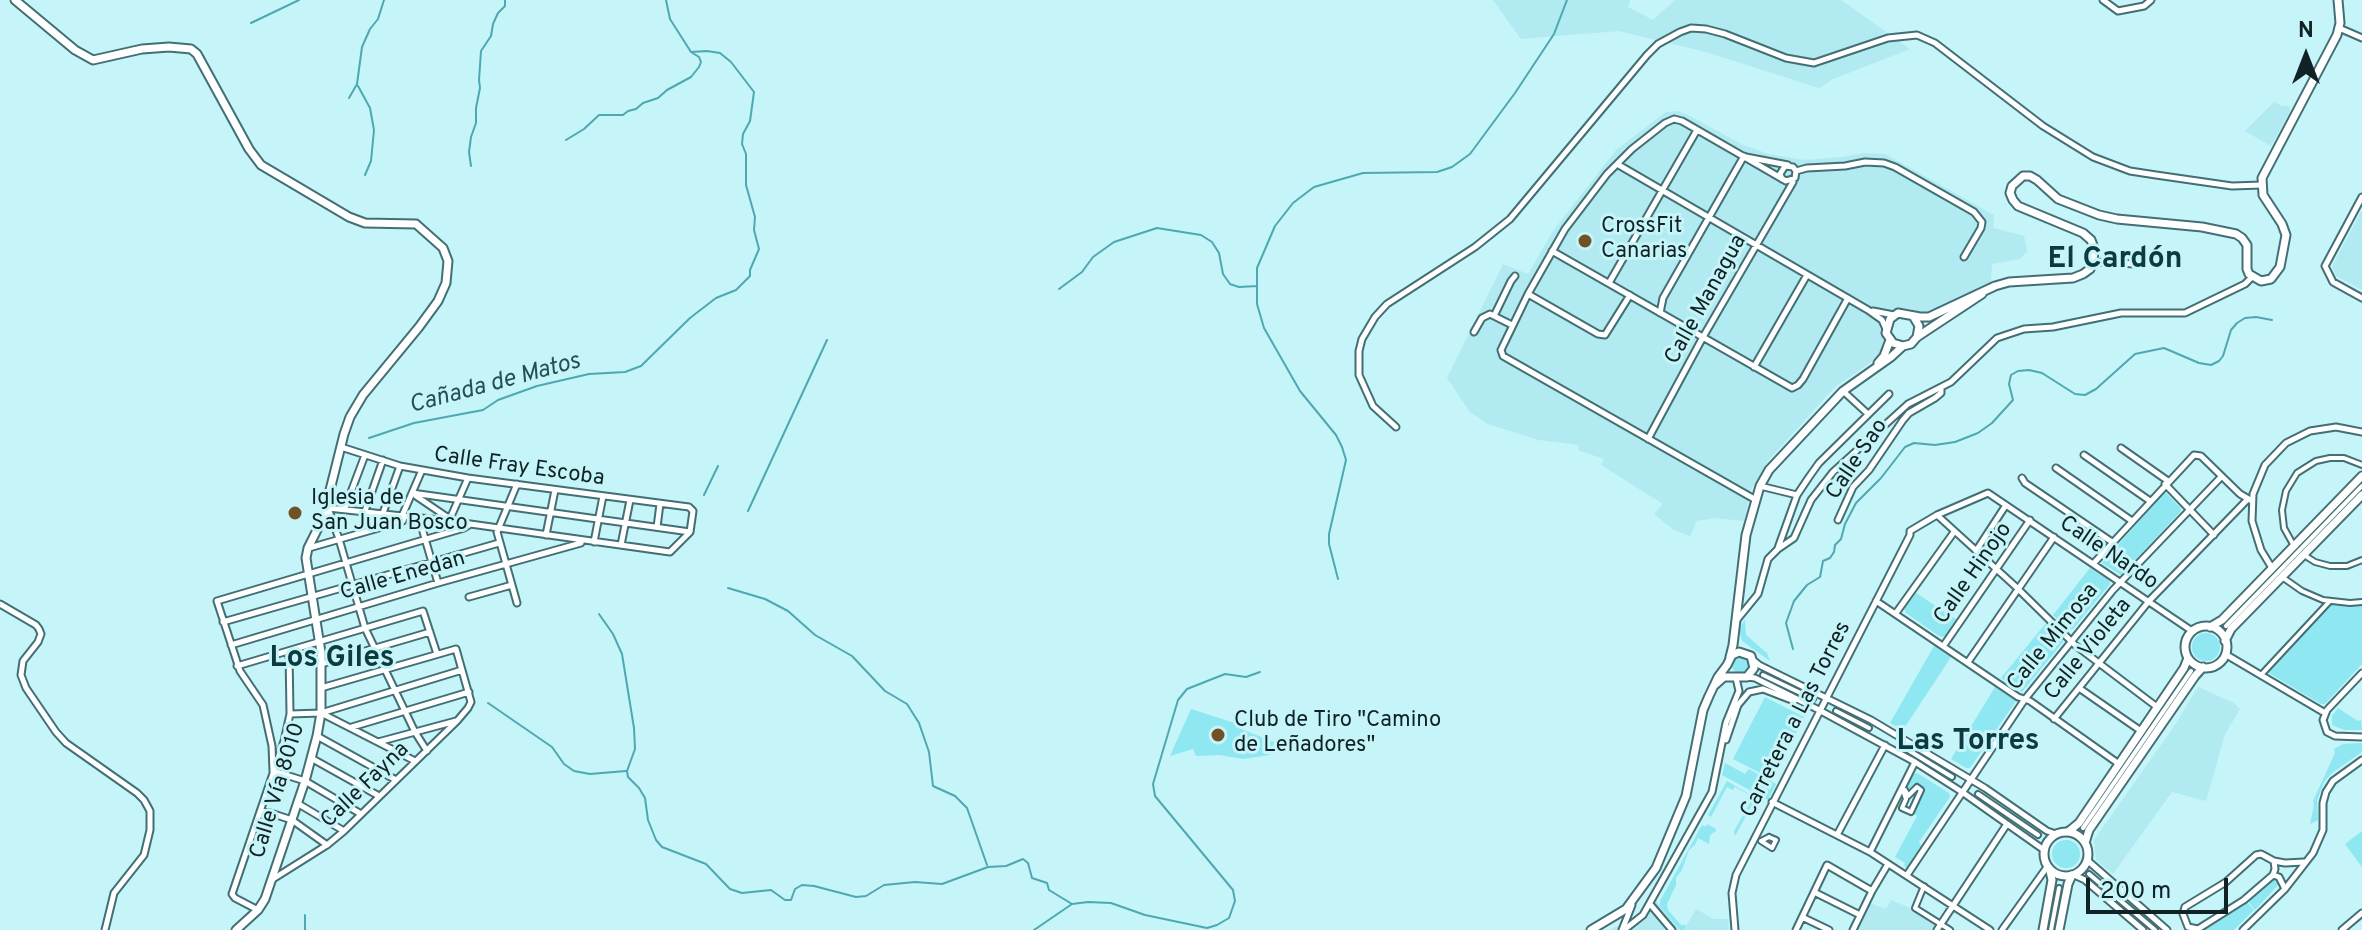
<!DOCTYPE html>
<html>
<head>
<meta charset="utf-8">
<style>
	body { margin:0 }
	#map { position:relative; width:2362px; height:930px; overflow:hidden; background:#c5f4f9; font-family:Overpass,sans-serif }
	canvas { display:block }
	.north { position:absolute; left:2266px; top:16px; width:80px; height:80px; -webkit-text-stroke:6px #c5f4f9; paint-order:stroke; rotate:0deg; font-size:22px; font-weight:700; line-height:32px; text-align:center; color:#102224 }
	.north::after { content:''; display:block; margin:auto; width:28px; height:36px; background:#102224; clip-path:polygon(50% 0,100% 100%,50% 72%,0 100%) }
	.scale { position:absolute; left:2086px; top:878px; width:142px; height:36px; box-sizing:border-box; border:4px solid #102224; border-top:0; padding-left:10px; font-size:24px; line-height:28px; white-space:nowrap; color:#102224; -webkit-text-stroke:6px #c5f4f9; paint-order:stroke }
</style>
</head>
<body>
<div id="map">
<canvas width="2362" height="930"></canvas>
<div class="north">N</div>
<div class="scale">200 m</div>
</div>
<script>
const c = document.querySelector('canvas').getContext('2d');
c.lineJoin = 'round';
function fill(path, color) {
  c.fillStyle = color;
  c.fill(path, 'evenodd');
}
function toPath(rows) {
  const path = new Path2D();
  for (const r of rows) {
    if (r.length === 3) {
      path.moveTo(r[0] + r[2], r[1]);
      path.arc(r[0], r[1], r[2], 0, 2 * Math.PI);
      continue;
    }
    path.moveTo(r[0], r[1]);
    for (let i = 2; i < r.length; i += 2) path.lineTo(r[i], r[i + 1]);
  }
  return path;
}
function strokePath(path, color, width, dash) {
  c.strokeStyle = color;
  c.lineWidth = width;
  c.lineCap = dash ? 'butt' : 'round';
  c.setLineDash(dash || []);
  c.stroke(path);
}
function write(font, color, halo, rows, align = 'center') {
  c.font = font + ' Overpass,sans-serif';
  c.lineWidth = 6;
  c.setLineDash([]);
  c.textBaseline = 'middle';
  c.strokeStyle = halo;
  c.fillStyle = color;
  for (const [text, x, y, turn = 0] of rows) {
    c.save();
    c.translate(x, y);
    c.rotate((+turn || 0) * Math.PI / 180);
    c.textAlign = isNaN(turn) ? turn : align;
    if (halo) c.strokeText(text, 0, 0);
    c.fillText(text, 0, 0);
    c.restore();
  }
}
fill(toPath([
	[1493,0,1630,0,1628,7,1653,20,1675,0,1841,0,1910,49,1833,79,1819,88,1706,52,1619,31,1521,39],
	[2274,102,2282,106,2289,106,2290,112,2271,146,2245,131],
	[1678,111,1692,117,1741,144,1768,154,1805,160,1843,157,1864,153,1885,154,1994,215,1993,228,2024,236,2027,251,2020,259,1992,264,1991,283,1924,314,1907,308,1890,310,1881,330,1883,339,1882,350,1876,359,1835,387,1767,462,1751,490,1744,521,1715,518,1697,521,1690,536,1674,530,1654,514,1663,504,1601,465,1604,459,1578,450,1579,445,1539,440,1488,424,1470,412,1447,378,1503,264,1528,274,1553,231,1616,150,1666,112],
	[2362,210,2362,290,2336,276,2332,266],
	[2198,687,2234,703,2240,709,2225,734,2206,801,2172,792,2113,874,2096,860,2094,840,2175,725],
	[1650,893,1680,930,1609,930,1629,921,1641,911],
	[1891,900,1908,907,1936,926,1933,930,1857,930,1870,903,1886,909],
	[1696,909,1714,919,1728,919,1729,930,1684,930]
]), '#b1eaf1');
fill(toPath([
	[2165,492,2181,508,2181,511,2121,575,2102,563],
	[2090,568,2109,580,2110,584,2073,629,2069,630,2053,615],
	[1916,593,1957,620,1945,637,1939,636,1906,613,1904,609],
	[2362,599,2362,664,2325,704,2321,704,2267,672,2331,601],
	[1745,619,1746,635,1767,653,1770,661,1742,641,1739,630],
	[2046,623,2063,638,2063,642,2022,692,2001,678],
	[2206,647,14],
	[1934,646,1951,657,1903,730,1890,723],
	[1741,665,9],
	[1995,687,2016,701,1970,768,1966,768,1951,759],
	[1765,697,1804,717,1772,779,1733,759],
	[2338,708,2358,721,2361,720,2362,730,2344,730,2332,725,2332,716],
	[1191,709,1241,725,1241,729,1274,742,1272,751,1269,755,1243,759,1220,755,1196,756,1193,749,1170,756],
	[2362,743,2362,752,2332,773,2324,782,2317,801,2318,820,2310,824,2314,805,2313,801,2335,753,2334,749,2343,744],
	[1725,763,1745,774,1749,769,1776,784,1768,800,1722,775],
	[1917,773,1949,793,1950,797,1919,842,1921,846,1907,868,1904,866,1905,863,1895,857,1917,816,1911,812,1921,789,1917,787,1908,796,1905,790,1912,775],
	[1727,781,1756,798,1735,836,1734,831,1751,801,1749,799,1750,795,1735,787,1733,790,1727,787,1711,817,1708,815],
	[1707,824,1716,829,1716,831,1710,835,1709,844,1698,838,1695,845,1689,850,1682,870,1676,878,1676,885,1667,904,1668,910,1681,925,1686,925,1684,930,1680,930,1660,906,1660,901,1702,825,1706,827],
	[2362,831,2362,867,2345,844],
	[2066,854,14],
	[2272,879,2275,879,2279,884,2255,910,2249,902],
	[2248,903,2254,910,2234,930,2204,930]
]), '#8fe7f1');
strokePath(toPath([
	[251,23,299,0],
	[358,86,370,108,374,130,371,161,365,175],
	[349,98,357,84,362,47,370,29,378,19,384,0],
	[566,140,584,129,599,115,623,115,628,111,636,109,643,103,658,98,667,90,691,77,699,67,701,62,699,57,691,52,670,19,666,0],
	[471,166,469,152,471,137,476,123,476,108,480,88,479,80,481,51,491,36,493,24,498,13,505,6,505,0],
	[1059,289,1082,272,1093,257,1114,242,1157,228,1201,235,1212,242,1219,253,1223,274,1230,284,1239,287,1257,286],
	[369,438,414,423,483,410,498,400,537,386,589,374,625,372,641,366,690,318,716,298,736,290,750,276,750,270,759,249,754,230,755,217,746,185,746,154,742,144,743,134,750,121,754,92,731,62,720,53,707,51,691,52],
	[704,495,718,466],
	[748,511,827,340],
	[1338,579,1329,544,1329,534,1346,460,1342,447,1336,435,1300,391,1264,328,1257,304,1257,268,1275,226,1293,203,1314,187,1363,173,1437,172,1452,167,1470,154,1515,93,1554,34,1567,0],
	[728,588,765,599,788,611,815,635,852,656,885,691,907,704,919,723,929,752,933,786,955,796,967,808,987,865],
	[599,614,613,634,622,654,634,728,635,749,627,771,628,777,639,788,645,798,648,820,656,840,662,847,706,864,730,889,742,893,771,890,785,900,791,900,795,889,802,885,814,886,856,897,866,896,884,885,915,882,942,884,988,867,1006,866,1023,859,1028,863,1032,878,1047,883,1049,890,1072,904],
	[1793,649,1786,623,1794,601,1807,585,1820,577,1823,561,1830,558,1834,552,1835,545,1841,539,1845,524,1856,503,1881,478,1905,447,1914,443,1935,445,1955,442,1978,433,1992,423,2013,400,2009,384,2011,375,2018,371,2029,370,2042,373,2075,394,2085,395,2096,389,2135,354,2164,348,2199,363,2211,365,2219,361,2223,356,2231,330,2237,323,2245,318,2256,317,2272,320],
	[488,703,552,747,564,764,574,771,590,774,626,771],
	[305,915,305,930],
	[1034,930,1072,904,1088,902,1111,903,1145,915,1207,928,1217,925,1229,918,1235,901,1233,890,1155,796,1153,784,1178,700,1187,689,1225,674,1246,677,1260,672]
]), '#4ea8b2', 2);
const pedestrian = toPath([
	[2294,546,2284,528,2282,510,2286,491,2297,473,2316,461,2330,458,2344,458,2362,465],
	[2304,555,2315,562,2330,566,2347,566,2362,560],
	[2282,577,2302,591,2323,600,2350,603,2362,602],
	[2226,626,2362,486],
	[1763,675,1813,699],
	[2261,675,2329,602],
	[1836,711,1869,728],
	[1900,745,1952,777],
	[1917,787,1921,790,1911,812,1902,808,1906,799,1904,793,1905,790,1908,796,1917,787],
	[1978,794,2038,835],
	[2083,828,2191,671],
	[1769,837,1776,840,1772,848,1761,841,1769,837],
	[2089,874,2155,930],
	[1924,886,1915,908,1950,930],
	[2051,930,2059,888]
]);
const minor = toPath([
	[2103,0,2118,11,2144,6,2151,0],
	[2339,28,2362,38],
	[1746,157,1788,165],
	[1617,164,1868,310,1882,320,1886,329],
	[1796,171,1807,168,1845,166,1865,162,1884,163,1895,167,1974,212,1982,222,1981,228,1964,257],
	[2362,197,2325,266,2333,282,2362,298],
	[1552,251,1792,388,1798,385,1803,379,1848,298],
	[2093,262,2136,264],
	[1609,283,1697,130],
	[1528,294,1598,334,1605,335,1630,295],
	[1873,311,1894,315],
	[1660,313,1663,298,1744,156],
	[1494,316,1511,281,1515,276],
	[1494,316,1512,325],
	[1474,332,1482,318,1490,314,1494,316],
	[1754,367,1807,275],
	[1843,391,1868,414],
	[1396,427,1373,406,1359,375,1359,351,1362,339,1375,317,1387,304,1475,247,1510,219,1647,55,1658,44,1680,32,1691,28,1706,29,1725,34,1786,58,1814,63,1888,38,1917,35,1935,43,2043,126,2093,157,2130,171,2156,175,2232,186,2262,185],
	[1648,439,1703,337,1793,182],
	[341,447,400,466,468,478,689,507,693,511,690,532,670,552,449,521,328,508,339,539,365,628,415,732,427,751],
	[2121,448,2168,481],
	[2084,455,2150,501],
	[2056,468,2132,521],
	[2022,478,2025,483,2112,542],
	[2165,484,2214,535],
	[1760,486,1797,495],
	[412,493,690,532],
	[416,496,447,517,449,521,468,478],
	[1756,500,1503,356,1501,350,1528,294,1565,229,1607,174,1632,149,1665,123,1674,119,1682,121,1786,181,1795,178,1796,171,1793,167,1785,166,1780,174,1782,179],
	[345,508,365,455],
	[365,511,383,460],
	[383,513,400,466],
	[1937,515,2015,586,2075,645,2157,707],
	[402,516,422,470],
	[419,518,438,583],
	[1838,520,1853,487,1869,470,1903,420,1909,413,1935,398,1941,393,1941,389],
	[657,527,660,504],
	[546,535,555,490],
	[594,542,603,496],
	[621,545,630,500],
	[309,548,403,521,404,517],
	[1778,548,1797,495,1809,477,1819,463,1889,394],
	[1976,551,2006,505],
	[2093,564,2194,455,2201,456,2240,494,2252,501],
	[2272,568,2261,550,2252,521,2253,494,2265,465,2286,443,2310,431,2336,427,2362,432],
	[469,597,512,585],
	[1876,601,2018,697,2030,701,2119,764],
	[517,603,497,532,517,484],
	[0,604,36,625,39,629,41,634,38,642,23,661,21,675,26,688,56,732,66,743,137,793,144,800,150,811,150,830,144,855,114,893,105,930],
	[1896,613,1954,532],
	[1736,621,1758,594,1768,559,1778,549,1794,538,1811,500,1833,472,1908,404,1951,382,1997,338,2024,329,2053,327,2121,313,2185,313,2245,284,2252,277],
	[223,622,499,543],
	[231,645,438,583,581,543],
	[1944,645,2030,520],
	[2225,654,2325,713],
	[1753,660,1759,665,1871,720,1985,788,2047,831,2056,834],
	[1968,662,2054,537],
	[321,664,430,632],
	[237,666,423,611,437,654],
	[2362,673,2327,710,2323,720,2327,732,2335,736,2362,737],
	[1747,677,1755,678,1819,710,1915,762,1962,792,2044,850],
	[2079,688,2141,731],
	[321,713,415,761],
	[290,714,321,713,462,670],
	[2054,719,2149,601,2247,500],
	[352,727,469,692],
	[317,736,396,780],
	[1726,740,1738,705,1749,692,1763,689,1794,701],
	[378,742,456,721],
	[311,758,379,796],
	[273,771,272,746,263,705,240,671,217,601,464,528,469,525],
	[273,771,305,781,361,814],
	[1772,802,1870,852,1990,930],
	[297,803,344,831],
	[261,810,292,820,327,845],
	[1837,835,1885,745],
	[1870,852,1915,762],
	[2087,860,2167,930],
	[2274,861,2285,863,2304,862],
	[1907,875,2025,699,2113,590,2221,477],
	[2074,875,2085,880,2143,930],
	[2273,875,2275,869,2274,861,2261,854,2256,855,2226,882,2185,907,2183,914,2188,927,2198,929,2244,900,2273,875,2279,877,2285,889],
	[273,879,327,845,344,831,457,721,468,708,471,702,456,649,321,688],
	[1814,892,1860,915],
	[1650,904,1672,930],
	[258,910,235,898,232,894,284,741,290,714,289,651],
	[1802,917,1829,930],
	[1622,930,1632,905],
	[1624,930,1643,915,1712,792,1726,723,1739,691,1736,678],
	[1735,930,1732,893,1736,875,1910,535,1910,531,1937,515,1988,493,2192,631],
	[1796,930,1827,865,1872,891],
	[1853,930,1872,891,1888,864],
	[1937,930,2007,824],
	[2002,930,2047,867],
	[2243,930,2285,889,2313,853,2323,830,2323,803,2326,792,2333,781,2362,760],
	[2342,930,2362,913]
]);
const tertiary = toPath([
	[15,0,75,50,93,60,142,49,169,47,191,49,197,54,249,149,261,165,349,217,365,223,416,224,443,248,448,261,446,283,438,301,419,327,363,395,350,417,344,434,329,494,328,508,308,548,306,558,321,652,321,713,317,736,305,781,265,899,258,910,236,930],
	[1913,316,1919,326,1917,337],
	[1903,346,1893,343,1886,333,1890,319,1898,313,1920,317,1929,317,1995,286,2009,282,2073,278,2083,274,2090,269,2093,262,2094,248,2091,240,2083,233,2018,206,2013,200,2010,193,2012,186,2023,176,2030,176,2037,180,2058,199,2099,215,2117,219,2202,227,2236,234,2242,238,2247,245,2247,269,2249,274,2261,281,2271,279,2280,267,2286,235,2282,224,2263,195,2262,178,2337,35,2340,23,2338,0],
	[1878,363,1884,356,1890,340],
	[2206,647,21],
	[2210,627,2222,620,2362,476],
	[2225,641,2231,629,2362,495],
	[1730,657,1733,645,1746,535,1760,486,1769,470,1843,391,1891,357,1903,346,1911,344,1917,337,1982,294],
	[2066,854,22],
	[2068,832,2079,823,2184,668,2188,658],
	[2085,843,2089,830,2195,676,2203,667],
	[2043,930,2052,880,2050,871],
	[2059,930,2068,884,2072,875]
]);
const secondary = toPath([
	[1591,930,1626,909,1656,868,1686,796,1703,710,1709,696,1718,677,1727,665,1732,655,1739,652,1751,656,1754,668,1747,677,1724,677,1715,685]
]);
strokePath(pedestrian, '#436f74', 8);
strokePath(minor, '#436f74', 9);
strokePath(tertiary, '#436f74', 11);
strokePath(secondary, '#436f74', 11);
strokePath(pedestrian, '#fff', 4);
strokePath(minor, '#fff', 5);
strokePath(tertiary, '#fff', 7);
strokePath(secondary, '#fff', 7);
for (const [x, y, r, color] of [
	[1585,241,8,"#6f5326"],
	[295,513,8,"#6f5326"],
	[1218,735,8,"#6f5326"]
]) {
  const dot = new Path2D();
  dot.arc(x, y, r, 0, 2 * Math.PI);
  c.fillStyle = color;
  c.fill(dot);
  strokePath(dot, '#c5f4f9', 3);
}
write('22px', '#102224', '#c5f4f9', [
	["CrossFit",1601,228],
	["Canarias",1601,253],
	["Iglesia de",311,500],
	["San Juan Bosco",311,525],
	["Club de Tiro \"Camino",1234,722],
	["de Leñadores\"",1234,747]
], 'left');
write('22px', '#102224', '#c5f4f9', [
	["Calle Managua",1707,300,-61],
	["Calle Sao",1858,460,-56],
	["Calle Fray Escoba",519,468,8],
	["Calle Nardo",2108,554,34],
	["Calle Hinojo",1974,574,-55],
	["Calle Enedan",403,577,-16],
	["Calle Mimosa",2054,638,-51],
	["Calle Violeta",2089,650,-51],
	["Carretera a Las Torres",1797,720,-63],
	["Calle Fayna",366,786,-44],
	["Calle Vía 8010",279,791,-73]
]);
write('italic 24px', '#264f54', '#c5f4f9', [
	["Cañada de Matos",495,385,-15]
]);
write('bold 30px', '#0b3a3f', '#c5f4f9', [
	["El Cardón",2115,261],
	["Los Giles",332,660],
	["Las Torres",1968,743]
]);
</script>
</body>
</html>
